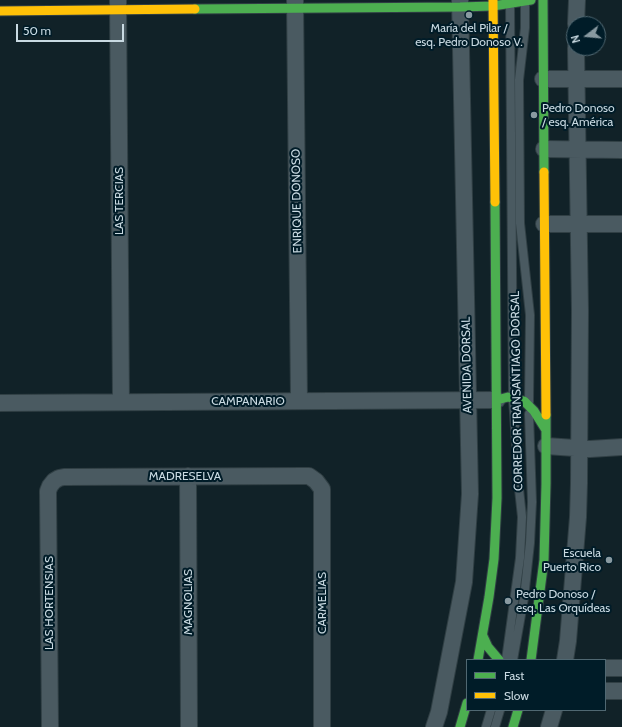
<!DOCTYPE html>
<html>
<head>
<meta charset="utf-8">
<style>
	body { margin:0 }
	#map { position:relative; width:622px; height:727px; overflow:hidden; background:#112228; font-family:Cabin,sans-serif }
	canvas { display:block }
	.legend { position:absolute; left:466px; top:659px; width:140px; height:52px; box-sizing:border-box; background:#001c28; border:1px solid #506872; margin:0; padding:5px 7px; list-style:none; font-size:12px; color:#c9dae2 }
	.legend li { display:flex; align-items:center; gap:8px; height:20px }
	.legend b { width:20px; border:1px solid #506872 }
	.north { position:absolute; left:566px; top:16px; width:40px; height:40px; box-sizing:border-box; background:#001c28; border:1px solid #506872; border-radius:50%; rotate:254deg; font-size:11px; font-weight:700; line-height:16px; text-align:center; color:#c9dae2 }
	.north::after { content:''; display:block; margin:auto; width:14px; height:18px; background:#899aa1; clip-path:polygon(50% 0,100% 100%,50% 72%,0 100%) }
	.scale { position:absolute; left:16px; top:24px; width:108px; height:18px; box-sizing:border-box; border:2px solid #c9dae2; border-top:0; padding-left:5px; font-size:12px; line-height:14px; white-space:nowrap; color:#c9dae2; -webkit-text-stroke:3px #001c28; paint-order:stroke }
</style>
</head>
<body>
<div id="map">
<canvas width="622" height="727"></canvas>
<ul class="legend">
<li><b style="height:5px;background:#4caf50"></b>Fast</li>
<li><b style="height:5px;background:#ffc107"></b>Slow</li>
</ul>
<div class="north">N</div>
<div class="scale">50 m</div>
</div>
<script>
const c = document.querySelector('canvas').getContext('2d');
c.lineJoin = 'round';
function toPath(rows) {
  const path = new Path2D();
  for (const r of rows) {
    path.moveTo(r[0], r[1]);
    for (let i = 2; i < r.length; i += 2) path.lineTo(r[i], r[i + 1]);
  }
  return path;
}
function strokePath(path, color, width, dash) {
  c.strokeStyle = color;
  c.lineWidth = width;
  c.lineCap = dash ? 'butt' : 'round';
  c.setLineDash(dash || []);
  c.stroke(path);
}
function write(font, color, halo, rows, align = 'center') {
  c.font = font + ' Cabin,sans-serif';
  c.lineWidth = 4;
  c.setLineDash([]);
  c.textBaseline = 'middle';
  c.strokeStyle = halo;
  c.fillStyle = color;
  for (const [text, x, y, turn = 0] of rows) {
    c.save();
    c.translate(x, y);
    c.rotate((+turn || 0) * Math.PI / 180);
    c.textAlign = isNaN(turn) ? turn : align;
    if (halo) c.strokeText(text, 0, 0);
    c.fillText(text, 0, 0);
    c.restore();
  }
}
const lane = toPath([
	[525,3,525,28,519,80,520,223,530,315,529,402],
	[506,660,520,558,522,517,519,489,513,398,510,4],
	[513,660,524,598,530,543,532,502,529,414],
	[486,727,491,710],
	[495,727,500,710]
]);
const street = toPath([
	[118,0,121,402],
	[295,0,299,401],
	[576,24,577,0],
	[543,79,622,79],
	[544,149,622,150],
	[544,224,622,224],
	[0,403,497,400],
	[546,446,590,449,622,447],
	[188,476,189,727],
	[565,660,568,641,578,517,579,483,580,311,576,48],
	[605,668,622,668],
	[605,691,622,691],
	[50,727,48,491,50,486,54,481,59,478,64,477,304,476,309,476,316,481,322,489,322,727],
	[434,727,439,712,464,582,470,494,460,0],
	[549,727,554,710]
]);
const fast = toPath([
	[543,0,544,172],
	[195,9,460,7,493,6,531,0],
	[497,400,508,397,524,401,534,411,546,430],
	[483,636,488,647,499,660],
	[478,660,489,597,494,559,497,498,495,202],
	[531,660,544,560,546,484,546,415],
	[460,727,467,703],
	[513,727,518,710]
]);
const slow = toPath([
	[493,0,495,202],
	[0,11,195,9],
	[544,172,546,415]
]);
strokePath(lane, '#303f44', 10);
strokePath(street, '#303f44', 18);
strokePath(fast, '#303f44', 11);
strokePath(slow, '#303f44', 11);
strokePath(lane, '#4a5a61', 8);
strokePath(street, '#4a5a61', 16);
strokePath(fast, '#4caf50', 9);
strokePath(slow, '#ffc107', 9);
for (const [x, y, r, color] of [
	[469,15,4,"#899aa1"],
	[534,115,4,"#899aa1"],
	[609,560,4,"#899aa1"],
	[508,601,4,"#899aa1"]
]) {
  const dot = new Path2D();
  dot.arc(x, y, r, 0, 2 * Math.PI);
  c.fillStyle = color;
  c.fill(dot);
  strokePath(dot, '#001c28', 1.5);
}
write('12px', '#c9dae2', '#001c28', [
	["María del Pilar /",469,28,"center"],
	["esq. Pedro Donoso V.",469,42,"center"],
	["Pedro Donoso",542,108],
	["/ esq. América",542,122],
	["Escuela",601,553,"right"],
	["Puerto Rico",601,567,"right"],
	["Pedro Donoso /",516,594],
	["esq. Las Orquídeas",516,608]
], 'left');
write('12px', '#c9dae2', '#001c28', [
	["LAS TERCIAS",119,201,-90],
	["ENRIQUE DONOSO",297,201,-91],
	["AVENIDA DORSAL",467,365,-91],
	["CORREDOR TRANSANTIAGO DORSAL",517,391,-91],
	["CAMPANARIO",248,401],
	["MADRESELVA",185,476],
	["MAGNOLIAS",188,602,-90],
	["LAS HORTENSIAS",49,603,-90],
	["CARMELIAS",322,603,-90]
]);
</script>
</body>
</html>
